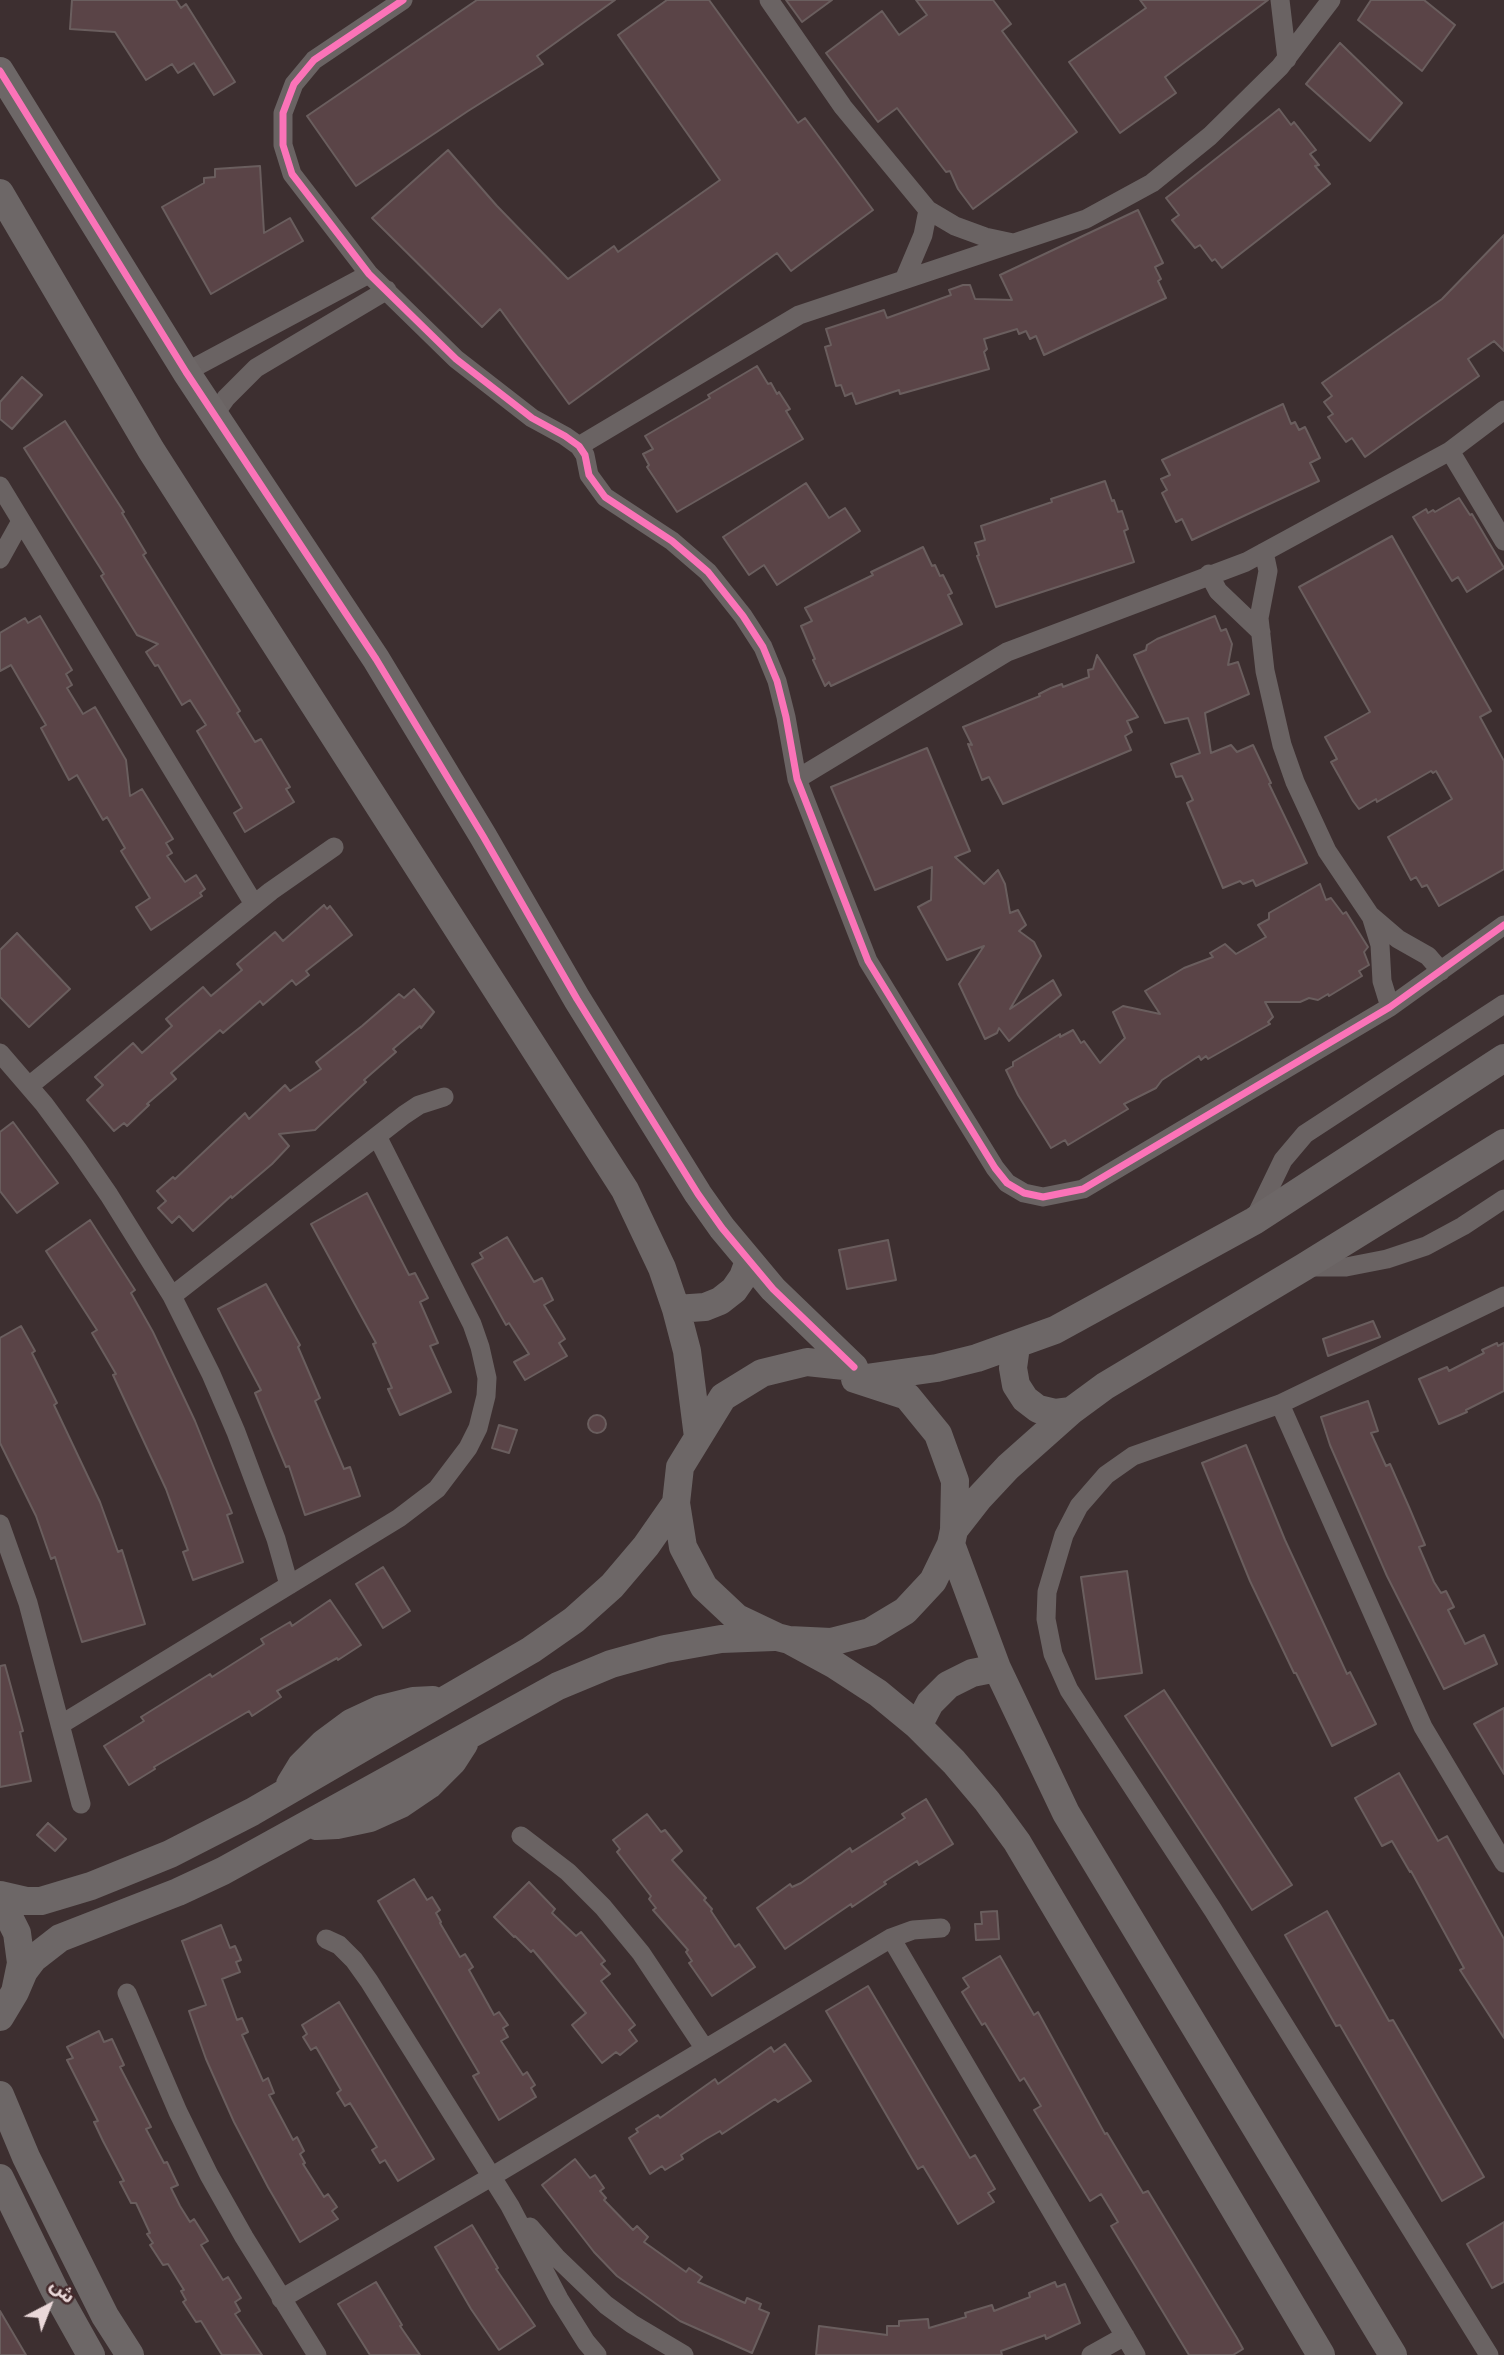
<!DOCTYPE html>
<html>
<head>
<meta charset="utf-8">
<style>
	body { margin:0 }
	#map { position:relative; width:1504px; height:2355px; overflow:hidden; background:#3d2f30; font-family:"Source Serif 4","Noto Sans Arabic",serif }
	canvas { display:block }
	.north { position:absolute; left:14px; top:2271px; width:70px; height:70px; -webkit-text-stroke:5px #43292b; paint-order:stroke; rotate:42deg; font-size:19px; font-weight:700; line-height:28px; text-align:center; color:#ead8d9 }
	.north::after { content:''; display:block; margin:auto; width:24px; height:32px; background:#ead8d9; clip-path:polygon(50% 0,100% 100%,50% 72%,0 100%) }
</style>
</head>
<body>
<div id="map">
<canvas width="1504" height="2355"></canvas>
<div class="north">ش</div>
</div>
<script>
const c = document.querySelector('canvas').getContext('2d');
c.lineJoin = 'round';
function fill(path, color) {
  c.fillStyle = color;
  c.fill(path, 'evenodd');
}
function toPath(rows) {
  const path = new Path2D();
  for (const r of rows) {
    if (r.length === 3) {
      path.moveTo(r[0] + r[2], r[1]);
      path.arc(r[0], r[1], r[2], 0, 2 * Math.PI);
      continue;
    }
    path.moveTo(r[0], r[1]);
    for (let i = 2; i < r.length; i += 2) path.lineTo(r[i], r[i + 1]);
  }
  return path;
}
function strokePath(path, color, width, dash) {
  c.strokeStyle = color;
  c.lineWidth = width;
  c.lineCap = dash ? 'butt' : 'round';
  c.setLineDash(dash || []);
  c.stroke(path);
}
const building = toPath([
	[72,0,176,0,181,8,186,4,235,82,214,95,194,63,178,73,172,64,146,80,115,32,70,29,72,0],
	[477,0,615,0,537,56,543,64,468,111,356,186,307,116,477,0],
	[667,0,709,0,798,123,805,118,873,210,791,271,777,253,569,404,500,309,482,327,372,218,448,150,497,206,568,279,614,246,618,252,720,180,618,35,667,0],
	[786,0,832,0,802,22,786,0],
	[916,0,993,0,1011,24,1002,31,1077,132,973,209,958,189,950,171,946,172,897,108,878,122,826,53,882,11,899,35,927,15,916,0],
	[1140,0,1268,0,1165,77,1176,93,1120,133,1069,62,1146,8,1140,0],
	[1371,0,1424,0,1455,25,1422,71,1358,20,1371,0],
	[1340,43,1402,103,1370,141,1306,84,1340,43],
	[1279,109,1291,125,1294,122,1316,150,1310,154,1319,165,1315,166,1330,184,1222,268,1215,259,1212,261,1200,245,1195,248,1172,220,1179,215,1166,198,1279,109],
	[260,166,264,233,290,218,303,241,211,294,162,207,204,183,204,178,215,177,215,169,260,166],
	[1138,210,1163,263,1155,267,1161,279,1158,281,1166,298,1044,355,1036,336,1030,339,1026,331,1019,334,1017,329,984,339,987,349,984,352,989,369,900,394,899,390,856,404,852,393,845,396,841,385,836,386,825,347,831,345,826,329,884,310,887,318,951,295,949,290,963,285,970,285,975,299,1012,300,1000,275,1138,210],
	[1504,235,1504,351,1494,341,1468,359,1479,376,1365,457,1352,438,1346,442,1328,417,1333,414,1324,402,1332,396,1322,383,1442,299,1504,235],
	[757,366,768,384,771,383,777,394,779,392,790,409,786,411,803,439,677,512,647,467,649,465,643,454,653,449,645,436,710,398,708,395,757,366],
	[22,377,42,395,12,429,0,419,0,402,22,377],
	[1283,404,1291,424,1295,422,1299,430,1305,427,1320,458,1310,463,1319,481,1192,540,1182,519,1176,522,1162,493,1167,490,1161,479,1170,475,1162,460,1283,404],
	[65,421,124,512,122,513,146,553,143,555,240,711,237,713,255,742,261,739,290,787,286,789,294,802,245,832,234,813,242,808,197,731,206,725,190,700,182,705,158,665,155,666,146,652,158,644,137,635,101,576,104,574,24,448,65,421],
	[1105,481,1112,501,1114,500,1118,512,1122,511,1128,529,1124,531,1134,562,996,607,977,556,979,555,975,543,985,540,981,526,1052,502,1051,499,1105,481],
	[806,483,829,518,845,508,860,531,777,585,764,565,749,575,723,537,806,483],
	[1459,498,1470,515,1472,514,1504,568,1467,592,1458,577,1452,581,1413,517,1426,509,1428,513,1433,510,1435,512,1459,498],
	[1392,536,1491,711,1480,717,1504,761,1504,869,1439,906,1427,885,1422,887,1416,877,1411,880,1388,837,1452,799,1436,771,1433,773,1431,771,1377,802,1376,799,1359,809,1353,801,1331,762,1337,759,1325,737,1370,712,1299,587,1392,536],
	[923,547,932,566,935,565,940,576,943,575,952,593,948,595,962,624,831,686,829,682,825,686,813,660,815,659,801,626,812,621,805,608,873,575,871,572,923,547],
	[40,616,72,670,66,674,72,685,67,688,83,714,95,707,126,760,130,796,142,789,173,839,166,843,172,853,167,856,185,882,196,875,205,889,200,893,202,896,151,930,136,907,150,898,121,851,125,848,107,817,103,820,77,775,69,780,41,728,46,725,11,665,0,671,0,633,25,618,28,623,40,616],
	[1215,616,1221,631,1226,629,1232,644,1228,665,1238,662,1249,694,1205,713,1211,753,1231,745,1237,752,1253,745,1271,783,1269,784,1307,863,1256,886,1253,880,1243,884,1240,881,1223,888,1187,803,1193,800,1182,776,1176,777,1171,764,1200,753,1188,718,1165,723,1134,655,1146,650,1147,645,1157,639,1215,616],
	[1097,655,1138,717,1127,721,1132,732,1125,736,1131,750,1003,804,989,777,982,780,968,744,972,745,963,727,1040,696,1039,694,1051,688,1062,684,1063,687,1089,677,1088,670,1093,669,1097,655],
	[927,748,970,851,955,857,984,884,998,870,1005,884,1010,913,1018,910,1026,925,1019,931,1034,942,1041,956,1010,1009,1053,980,1061,995,1009,1041,999,1028,997,1033,985,1039,959,984,984,946,947,960,918,907,931,900,932,867,875,890,831,787,927,748],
	[1320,884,1326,900,1331,898,1343,914,1346,912,1368,947,1364,952,1369,965,1359,971,1362,976,1329,996,1328,994,1318,1000,1309,998,1300,1002,1265,1002,1273,1017,1268,1022,1270,1024,1208,1059,1206,1056,1201,1060,1199,1056,1162,1080,1156,1088,1124,1104,1128,1109,1068,1145,1065,1140,1051,1148,1018,1095,1006,1070,1013,1066,1013,1062,1060,1034,1060,1037,1073,1030,1081,1043,1084,1041,1100,1063,1125,1038,1113,1012,1123,1006,1160,1014,1145,991,1184,968,1213,957,1210,953,1225,944,1236,954,1266,937,1258,925,1269,919,1269,913,1320,884],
	[324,905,327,909,330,906,352,935,306,971,309,975,296,985,292,980,263,1005,260,1001,223,1033,220,1030,171,1073,176,1079,147,1104,149,1105,127,1126,124,1123,114,1131,87,1100,103,1085,95,1077,133,1043,142,1053,172,1026,166,1019,203,987,211,996,242,970,237,964,275,932,283,941,324,905],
	[17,933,70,989,29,1027,0,997,0,950,17,933],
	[414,989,434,1012,421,1028,420,1026,393,1049,396,1052,364,1080,366,1082,315,1130,279,1134,289,1146,272,1164,232,1198,231,1196,193,1231,179,1216,172,1223,158,1208,166,1201,157,1191,173,1177,175,1179,245,1113,249,1119,285,1085,290,1091,321,1069,316,1062,362,1026,399,994,404,998,414,989],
	[13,1122,58,1183,17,1213,0,1191,0,1132,13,1122],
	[367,1193,409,1275,415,1273,428,1298,420,1302,438,1343,430,1346,451,1392,400,1415,388,1389,392,1388,373,1344,376,1343,311,1224,367,1193],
	[90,1220,135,1290,131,1293,153,1332,195,1421,232,1513,227,1515,243,1562,193,1580,183,1552,188,1550,166,1489,113,1375,116,1374,92,1333,97,1330,46,1251,90,1220],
	[507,1237,534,1282,542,1278,553,1300,544,1305,565,1339,559,1343,567,1356,525,1380,514,1362,529,1354,509,1323,506,1325,472,1264,483,1258,480,1253,507,1237],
	[888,1240,896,1280,847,1289,839,1250,888,1240],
	[266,1284,300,1345,298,1347,320,1398,315,1401,344,1469,350,1467,360,1496,305,1515,289,1466,286,1467,255,1393,261,1390,218,1309,266,1284],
	[1373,1321,1380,1337,1328,1356,1323,1339,1373,1321],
	[21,1326,35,1351,32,1353,57,1403,54,1405,100,1502,118,1552,122,1550,145,1624,82,1642,55,1557,51,1559,36,1516,0,1443,0,1338,21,1326],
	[1497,1343,1498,1346,1504,1343,1504,1391,1466,1410,1467,1412,1439,1424,1419,1379,1447,1367,1449,1371,1484,1353,1482,1350,1497,1343],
	[1368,1401,1378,1431,1371,1433,1386,1466,1390,1464,1409,1507,1425,1545,1419,1547,1434,1582,1441,1593,1446,1591,1454,1607,1448,1610,1465,1644,1484,1635,1497,1664,1444,1689,1387,1576,1330,1445,1321,1417,1368,1401],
	[597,1424,9],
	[499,1425,517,1430,509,1453,492,1448,499,1425],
	[1246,1445,1285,1540,1347,1674,1350,1672,1376,1724,1332,1746,1296,1673,1294,1673,1250,1581,1202,1463,1246,1445],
	[383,1567,410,1611,383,1628,356,1584,383,1567],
	[1127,1571,1142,1673,1096,1679,1081,1577,1127,1571],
	[330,1600,361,1645,338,1660,337,1658,277,1691,281,1697,252,1716,249,1711,154,1767,155,1769,129,1785,104,1746,144,1721,141,1717,210,1674,212,1677,264,1644,261,1639,290,1622,292,1626,330,1600],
	[5,1665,23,1731,20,1732,31,1781,0,1787,0,1666,5,1665],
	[1164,1690,1292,1885,1252,1910,1125,1716,1164,1690],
	[1504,1708,1504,1774,1474,1724,1504,1708],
	[1399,1773,1438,1841,1447,1836,1504,1939,1504,2038,1460,1970,1464,1968,1411,1871,1410,1872,1392,1841,1382,1846,1355,1798,1399,1773],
	[926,1799,953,1844,919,1865,917,1861,884,1882,886,1884,852,1907,851,1904,785,1949,757,1908,790,1884,792,1887,801,1883,850,1848,852,1852,905,1818,902,1814,926,1799],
	[647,1814,661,1832,665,1830,682,1851,672,1860,706,1898,704,1900,712,1909,711,1911,735,1947,739,1944,755,1967,712,1996,689,1963,692,1961,686,1952,688,1950,653,1910,656,1908,649,1899,651,1896,617,1852,620,1849,613,1840,647,1814],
	[48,1823,66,1839,55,1851,37,1835,48,1823],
	[414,1879,427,1900,432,1897,440,1910,436,1913,441,1922,440,1923,460,1957,465,1954,473,1967,469,1970,494,2015,499,2012,508,2025,503,2028,508,2037,501,2041,523,2075,527,2072,535,2085,531,2088,536,2097,499,2120,473,2076,479,2073,378,1901,414,1879],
	[529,1882,555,1909,552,1913,576,1936,581,1932,605,1961,601,1964,610,1974,601,1981,635,2025,629,2030,637,2041,620,2055,616,2052,602,2063,572,2025,586,2013,533,1950,531,1952,515,1936,514,1937,494,1917,529,1882],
	[997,1911,999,1939,976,1940,975,1924,982,1924,981,1912,997,1911],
	[1327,1911,1389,2021,1393,2020,1484,2177,1442,2201,1340,2025,1336,2026,1285,1935,1327,1911],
	[221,1925,230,1948,235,1946,241,1960,236,1962,240,1972,222,1979,237,2020,242,2018,248,2032,242,2035,263,2081,268,2078,274,2093,269,2095,293,2140,297,2137,304,2151,300,2154,305,2163,303,2164,324,2197,328,2194,337,2207,332,2211,338,2219,300,2242,268,2187,234,2122,206,2059,189,2011,206,2005,182,1941,221,1925],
	[1000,1956,1034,2015,1038,2012,1105,2134,1107,2133,1143,2193,1148,2191,1237,2338,1243,2349,1233,2355,1189,2355,1111,2226,1118,2222,1101,2194,1090,2201,1034,2110,1041,2106,1024,2078,1020,2081,985,2023,982,2025,962,1992,969,1987,963,1978,1000,1956],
	[868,1986,970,2158,975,2155,995,2189,988,2193,994,2202,958,2224,923,2166,918,2169,826,2011,868,1986],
	[339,2002,434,2159,398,2181,385,2160,380,2163,372,2150,377,2147,350,2103,345,2106,337,2093,341,2090,316,2047,311,2050,303,2037,307,2034,302,2025,339,2002],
	[99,2031,104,2042,112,2039,124,2065,120,2067,151,2127,146,2129,164,2163,167,2162,178,2185,171,2188,180,2206,190,2222,194,2219,208,2241,201,2245,223,2280,228,2277,241,2298,235,2302,240,2311,235,2314,262,2355,222,2355,201,2321,196,2322,183,2302,186,2300,181,2291,184,2290,168,2264,163,2265,150,2245,153,2243,147,2234,150,2233,136,2203,131,2203,120,2182,124,2181,103,2141,94,2122,98,2121,67,2060,73,2058,67,2047,99,2031],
	[785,2044,811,2081,778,2102,775,2099,722,2134,720,2131,706,2139,681,2155,683,2159,665,2170,662,2166,650,2174,629,2138,638,2132,636,2129,658,2115,660,2118,715,2079,718,2084,771,2047,774,2052,785,2044],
	[575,2159,590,2178,595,2175,604,2188,600,2191,606,2198,604,2200,633,2230,637,2226,648,2237,644,2242,686,2272,689,2268,702,2277,698,2282,745,2303,747,2298,761,2304,759,2309,769,2313,752,2353,680,2321,617,2276,594,2252,542,2185,575,2159],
	[1504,2222,1504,2282,1492,2288,1467,2244,1504,2222],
	[472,2225,498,2268,496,2269,535,2326,499,2350,471,2309,435,2247,472,2225],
	[376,2282,402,2325,400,2326,420,2355,370,2355,338,2304,376,2282],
	[1055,2282,1057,2287,1065,2284,1080,2323,1046,2339,1045,2335,1001,2351,1002,2355,816,2355,819,2326,887,2335,887,2326,899,2326,899,2321,928,2319,929,2328,966,2317,965,2313,992,2305,994,2311,1030,2297,1029,2293,1055,2282],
	[0,2311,26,2355,0,2355,0,2311]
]);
fill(building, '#5a4447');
strokePath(building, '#6a5e5e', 2);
strokePath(toPath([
	[403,0,314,60,294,84,283,113,283,145,292,174,369,274,456,359,532,418,565,436,579,446,585,455,589,475,605,497,672,541,708,572,743,616,763,647,777,681,786,717,797,779,868,961,995,1168,1007,1183,1024,1193,1043,1197,1083,1189,1390,1007,1504,925],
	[769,0,843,107,928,210,955,226,985,237,1013,243],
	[1280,0,1287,59],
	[904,280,923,235,928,210],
	[186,372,369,274],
	[214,415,226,398,256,368,387,290],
	[579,446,799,315,1086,219,1152,183,1210,136,1280,67,1331,0],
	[1450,451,1504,541],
	[0,486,254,904],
	[1264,552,1268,571,1259,618,1265,671,1282,745,1295,782,1327,851,1370,915,1398,939,1428,956,1441,971],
	[0,559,21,521],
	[1209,574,1218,591,1261,632],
	[797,779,1007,652,1246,562,1450,451,1504,410],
	[1372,919,1380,945,1382,981,1390,1007],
	[0,1053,44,1104,78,1150,109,1195,172,1296,211,1374,236,1432,276,1539,289,1585],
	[29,1086,271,891,334,847],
	[1254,1220,1283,1160,1305,1134,1504,1004],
	[1305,1267,1346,1267,1387,1259,1426,1246,1463,1226,1504,1199],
	[172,1296,404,1115,419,1105,444,1097],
	[1280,1404,1423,1727,1504,1863],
	[0,1524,28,1603,81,1804],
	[60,1725,399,1518,437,1489,468,1448,478,1428,486,1396,487,1378,480,1347,472,1324,377,1136],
	[521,1836,568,1872,603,1907,641,1953,705,2049],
	[891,1938,1136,2355],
	[326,1939,339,1945,354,1960,369,1981,510,2206,559,2299,586,2342,597,2355],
	[127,1993,178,2112,209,2175,244,2237,317,2355],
	[530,2227,556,2257,606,2305,632,2324,684,2355],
	[281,2299,491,2177,891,1938,913,1930,941,1928],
	[1091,2355,1125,2336],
	[1489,2355,1213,1910,1069,1690,1053,1654,1046,1619,1047,1592,1064,1535,1079,1506,1106,1475,1133,1456,1280,1404,1504,1296]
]), '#6a6363', 19);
strokePath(toPath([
	[0,71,186,372,376,659,483,836,577,999,698,1194,722,1228,773,1289,854,1367],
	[0,193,151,450,625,1190,662,1268,676,1309,687,1351,698,1437],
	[676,1309,705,1307,720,1301,734,1290,743,1277,749,1261],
	[1016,1346,1013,1368,1016,1385,1025,1399,1038,1409,1055,1413,1071,1411],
	[807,1362,854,1367,855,1379,907,1396,938,1434,955,1481,954,1530,951,1544,933,1581,905,1611,870,1632,831,1642,789,1640,777,1637,737,1618,704,1587,683,1547,676,1503,680,1467,723,1397,762,1373,807,1362],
	[866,1378,937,1368,977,1358,1055,1330,1254,1221,1504,1058],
	[954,1530,979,1498,1008,1467,1071,1411,1105,1386,1304,1267,1504,1143],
	[951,1544,997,1668,1066,1813,1393,2355],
	[789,1640,835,1665,878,1693,918,1726,954,1762,987,1801,1017,1842,1321,2355],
	[918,1726,930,1703,948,1685,972,1673,997,1668],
	[290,1784,301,1766,324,1743,351,1723,381,1709,413,1701,433,1700],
	[317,1826,337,1825,370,1818,401,1804,429,1785,453,1761,464,1744],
	[0,1895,26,1901,41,1901,91,1886,170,1854,252,1812,531,1650,574,1620,612,1586,646,1546,676,1503],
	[0,1904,6,1911,17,1933,21,1963,15,1992,0,2017],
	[15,1992,24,1971,33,1959,60,1938,178,1892,223,1871,558,1686,611,1664,665,1649,721,1639,774,1637],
	[0,2095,26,2157,63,2232,105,2316,130,2355],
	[0,2178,54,2289,91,2355]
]), '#6d6767', 28);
strokePath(toPath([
	[403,0,314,60,294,84,283,113,283,145,292,174,369,274,456,359,532,418,565,436,579,446,585,455,589,475,605,497,672,541,708,572,743,616,763,647,777,681,786,717,797,779,868,961,995,1168,1007,1183,1024,1193,1043,1197,1083,1189,1390,1007,1504,925],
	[0,71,186,372,376,659,483,836,577,999,698,1194,722,1228,773,1289,854,1367]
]), '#fb73b8', 7);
</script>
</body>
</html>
